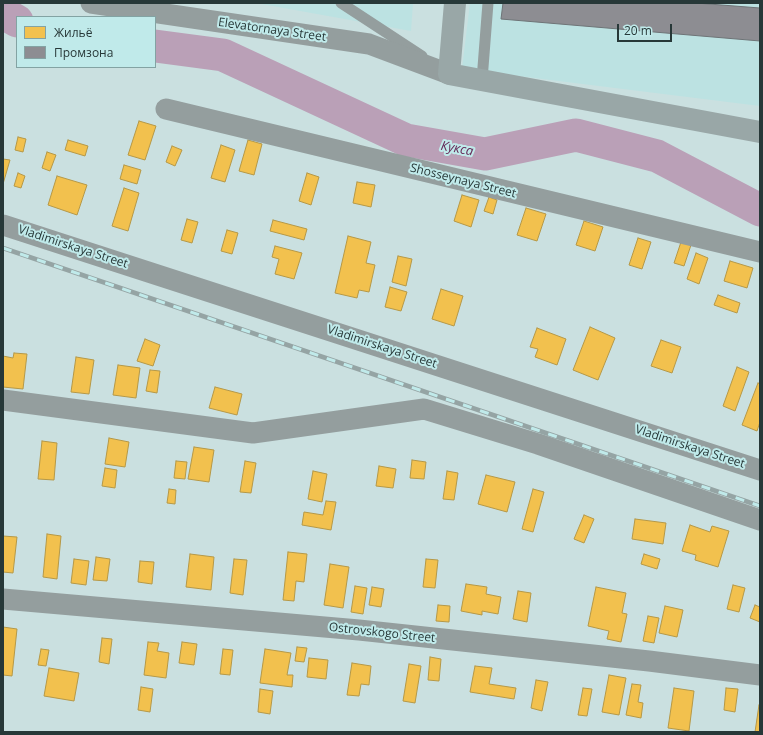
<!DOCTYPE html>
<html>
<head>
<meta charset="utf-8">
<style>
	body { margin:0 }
	#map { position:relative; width:763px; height:735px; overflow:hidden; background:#cae0e0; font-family:"Open Sans",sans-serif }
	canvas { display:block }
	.frame { position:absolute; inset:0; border:4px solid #273838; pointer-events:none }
	.legend { position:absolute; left:16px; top:16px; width:140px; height:52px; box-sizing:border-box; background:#c0eaea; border:1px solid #83a3a3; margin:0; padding:5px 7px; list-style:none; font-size:12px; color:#273838 }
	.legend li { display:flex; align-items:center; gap:8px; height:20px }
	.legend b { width:20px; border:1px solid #83a3a3 }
	.scale { position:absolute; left:617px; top:24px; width:55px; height:18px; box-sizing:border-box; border:2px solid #273838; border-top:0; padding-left:5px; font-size:12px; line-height:14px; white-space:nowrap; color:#273838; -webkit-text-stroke:3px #c0eaea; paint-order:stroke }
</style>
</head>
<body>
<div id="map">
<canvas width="763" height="735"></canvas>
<div class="frame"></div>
<ul class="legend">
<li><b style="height:11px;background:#f2c14e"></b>Жильё</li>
<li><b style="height:11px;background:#8d8d92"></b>Промзона</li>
</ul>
<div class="scale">20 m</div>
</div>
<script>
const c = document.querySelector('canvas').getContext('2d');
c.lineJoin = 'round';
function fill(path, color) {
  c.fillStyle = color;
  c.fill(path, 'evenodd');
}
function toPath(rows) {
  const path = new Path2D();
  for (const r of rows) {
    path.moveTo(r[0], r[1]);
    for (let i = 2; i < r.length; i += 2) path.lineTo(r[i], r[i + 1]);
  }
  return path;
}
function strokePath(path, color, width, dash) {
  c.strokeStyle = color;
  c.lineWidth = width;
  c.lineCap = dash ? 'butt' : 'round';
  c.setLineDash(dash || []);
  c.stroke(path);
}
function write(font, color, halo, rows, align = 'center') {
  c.font = font + ' "Open Sans",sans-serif';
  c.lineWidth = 4;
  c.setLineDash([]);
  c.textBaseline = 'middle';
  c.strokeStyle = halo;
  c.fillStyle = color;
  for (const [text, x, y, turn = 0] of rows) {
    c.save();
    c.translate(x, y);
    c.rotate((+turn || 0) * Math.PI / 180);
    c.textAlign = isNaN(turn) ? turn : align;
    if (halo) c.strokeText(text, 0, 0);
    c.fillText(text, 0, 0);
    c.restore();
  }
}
fill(toPath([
	[256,3,413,3,411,31],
	[470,3,760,3,760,106,462,69]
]), '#bce2e2');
const homes = toPath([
	[139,121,156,126,145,160,128,155,139,121],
	[18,137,26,139,23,152,15,150,18,137],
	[68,140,88,146,85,156,65,150,68,140],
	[248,140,262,144,254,175,239,171,248,140],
	[221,145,235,150,225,182,211,178,221,145],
	[172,146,182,150,175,166,166,162,172,146],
	[47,152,56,155,50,171,42,168,47,152],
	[3,159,10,160,3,184,3,159],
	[124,165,141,170,137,184,120,179,124,165],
	[18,173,25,176,21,188,14,186,18,173],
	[307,173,319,177,311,205,299,201,307,173],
	[57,176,87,185,77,215,48,205,57,176],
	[357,182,375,185,371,207,353,203,357,182],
	[124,188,139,193,128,231,112,226,124,188],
	[462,195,479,200,471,227,454,221,462,195],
	[489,197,497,200,493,214,484,211,489,197],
	[526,208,546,214,537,241,517,235,526,208],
	[187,219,198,222,192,243,181,240,187,219],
	[273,220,307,229,304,240,270,231,273,220],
	[584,221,603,227,595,251,576,245,584,221],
	[227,230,238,233,232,254,221,251,227,230],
	[348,236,371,242,366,263,375,265,369,292,359,290,357,298,335,293,348,236],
	[638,238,651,242,642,269,629,265,638,238],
	[681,242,691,245,684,266,674,263,681,242],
	[275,246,302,253,294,279,275,274,279,259,272,257,275,246],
	[696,253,708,258,699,284,687,279,696,253],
	[398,256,412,259,406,286,392,282,398,256],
	[730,261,753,268,747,288,724,281,730,261],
	[390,287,407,292,401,311,385,307,390,287],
	[441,289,463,296,454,326,432,319,441,289],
	[718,295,740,303,737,313,714,305,718,295],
	[590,327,615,338,598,380,573,370,590,327],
	[537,328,566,339,557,365,535,357,538,349,530,347,537,328],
	[145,339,160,345,153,366,137,361,145,339],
	[661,340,681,347,672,373,651,366,661,340],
	[14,353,27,354,23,389,3,387,3,356,13,358,14,353],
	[76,357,94,360,89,394,71,392,76,357],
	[118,365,140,368,136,398,113,395,118,365],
	[737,367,749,372,735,411,723,406,737,367],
	[150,370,160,371,157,393,146,391,150,370],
	[758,383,760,384,760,422,757,431,742,425,758,383],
	[215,387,242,394,237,415,209,408,215,387],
	[109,438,129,442,125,467,105,464,109,438],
	[42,441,57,443,54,480,38,479,42,441],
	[194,447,214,450,209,482,188,479,194,447],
	[412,460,426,462,424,479,410,478,412,460],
	[176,461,187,462,185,479,174,478,176,461],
	[245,461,256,463,251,493,240,492,245,461],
	[379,466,396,469,393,488,376,486,379,466],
	[105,468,117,470,115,488,102,486,105,468],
	[313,471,327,474,322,502,308,499,313,471],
	[447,471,458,473,454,500,443,499,447,471],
	[486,475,515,482,507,512,478,504,486,475],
	[169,489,176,490,175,504,167,503,169,489],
	[533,489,544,492,533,532,522,529,533,489],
	[326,501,336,502,331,530,302,525,304,512,323,515,326,501],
	[584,515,594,519,584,543,574,539,584,515],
	[635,519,666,523,663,544,632,539,635,519],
	[690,525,710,532,712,526,729,531,718,567,695,560,696,555,682,551,690,525],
	[47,534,61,536,57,579,43,577,47,534],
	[3,536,17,537,13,573,3,572,3,536],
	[288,552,307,554,304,582,296,581,294,601,283,600,288,552],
	[190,554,214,557,211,590,186,587,190,554],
	[644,554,660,559,657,569,641,564,644,554],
	[96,557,110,559,107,581,93,580,96,557],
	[74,559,89,561,86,585,71,583,74,559],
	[234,559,247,560,243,595,230,593,234,559],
	[426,559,438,560,435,588,423,587,426,559],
	[140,561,154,562,152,584,138,582,140,561],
	[330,564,349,567,343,608,324,605,330,564],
	[466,584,487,587,486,594,501,597,498,614,482,611,482,615,461,611,466,584],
	[733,585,745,588,739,612,727,609,733,585],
	[355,586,367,588,363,614,351,612,355,586],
	[372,587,384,589,381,607,369,605,372,587],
	[596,587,626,593,622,613,627,614,621,642,607,639,609,631,588,626,596,587],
	[518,591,531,593,527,622,513,619,518,591],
	[438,605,450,606,449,622,436,621,438,605],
	[755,605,760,607,760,622,750,618,755,605],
	[665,606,683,610,677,637,659,633,665,606],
	[648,616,659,618,654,643,643,641,648,616],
	[3,627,17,629,12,676,3,675,3,627],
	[102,638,112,639,109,664,99,662,102,638],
	[148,642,159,643,157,651,169,653,166,678,144,675,148,642],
	[182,642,197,644,194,665,179,663,182,642],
	[297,647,307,648,304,662,295,661,297,647],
	[41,649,49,650,46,666,38,665,41,649],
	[223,649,233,650,230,675,220,674,223,649],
	[265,649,291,653,287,675,293,675,292,687,260,683,265,649],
	[430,657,441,659,439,681,428,680,430,657],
	[309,658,328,660,326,679,307,677,309,658],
	[352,663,371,666,369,685,361,684,359,696,347,695,352,663],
	[409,664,421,666,415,703,403,701,409,664],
	[475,666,492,668,489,684,516,688,514,699,470,692,475,666],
	[49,668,79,673,74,701,44,696,49,668],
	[609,675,626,678,619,715,602,712,609,675],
	[536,680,548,682,542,711,531,708,536,680],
	[632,684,641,685,638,702,643,703,641,718,626,715,632,684],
	[141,687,153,689,150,712,138,710,141,687],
	[583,688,592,689,587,716,578,715,583,688],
	[674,688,694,691,689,731,668,728,674,688],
	[726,688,738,689,735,712,724,710,726,688],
	[260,689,273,691,270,714,258,712,260,689],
	[759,705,760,705,760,732,755,732,759,705]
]);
fill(homes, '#f2c14e');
strokePath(homes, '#b59847', 1);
const industry = toPath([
	[503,3,696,3,760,8,760,41,501,19,503,3]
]);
fill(industry, '#8d8d92');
strokePath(industry, '#6e7477', 1);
strokePath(toPath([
	[3,13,17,21],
	[155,46,223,55,406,140,485,154,576,135,657,156,760,210]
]), '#baa0b7', 33);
strokePath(toPath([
	[341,3,422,56],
	[482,80,488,3]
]), '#949e9e', 11);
strokePath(toPath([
	[91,3,369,44,449,74],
	[166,109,760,252],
	[3,225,760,470],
	[3,400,253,433,424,409,538,444,760,520],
	[3,599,359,630,649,661,760,675]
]), '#949e9e', 21);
strokePath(toPath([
	[455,3,449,74,760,132]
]), '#99a7a7', 22);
const rail = toPath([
	[3,248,760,506]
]);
strokePath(rail, '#95a4a4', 4.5);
strokePath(rail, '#c0eaea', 3, [9]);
write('12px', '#273838', '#c0eaea', [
	["Elevatornaya Street",272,30,8],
	["Shosseynaya Street",463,181,14],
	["Vladimirskaya Street",73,247,18],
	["Vladimirskaya Street",382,347,18],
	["Vladimirskaya Street",690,447,18],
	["Ostrovskogo Street",382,633,6]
]);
write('italic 13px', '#652a58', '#c0eaea', [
	["Кукса",457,149,10]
]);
</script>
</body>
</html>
